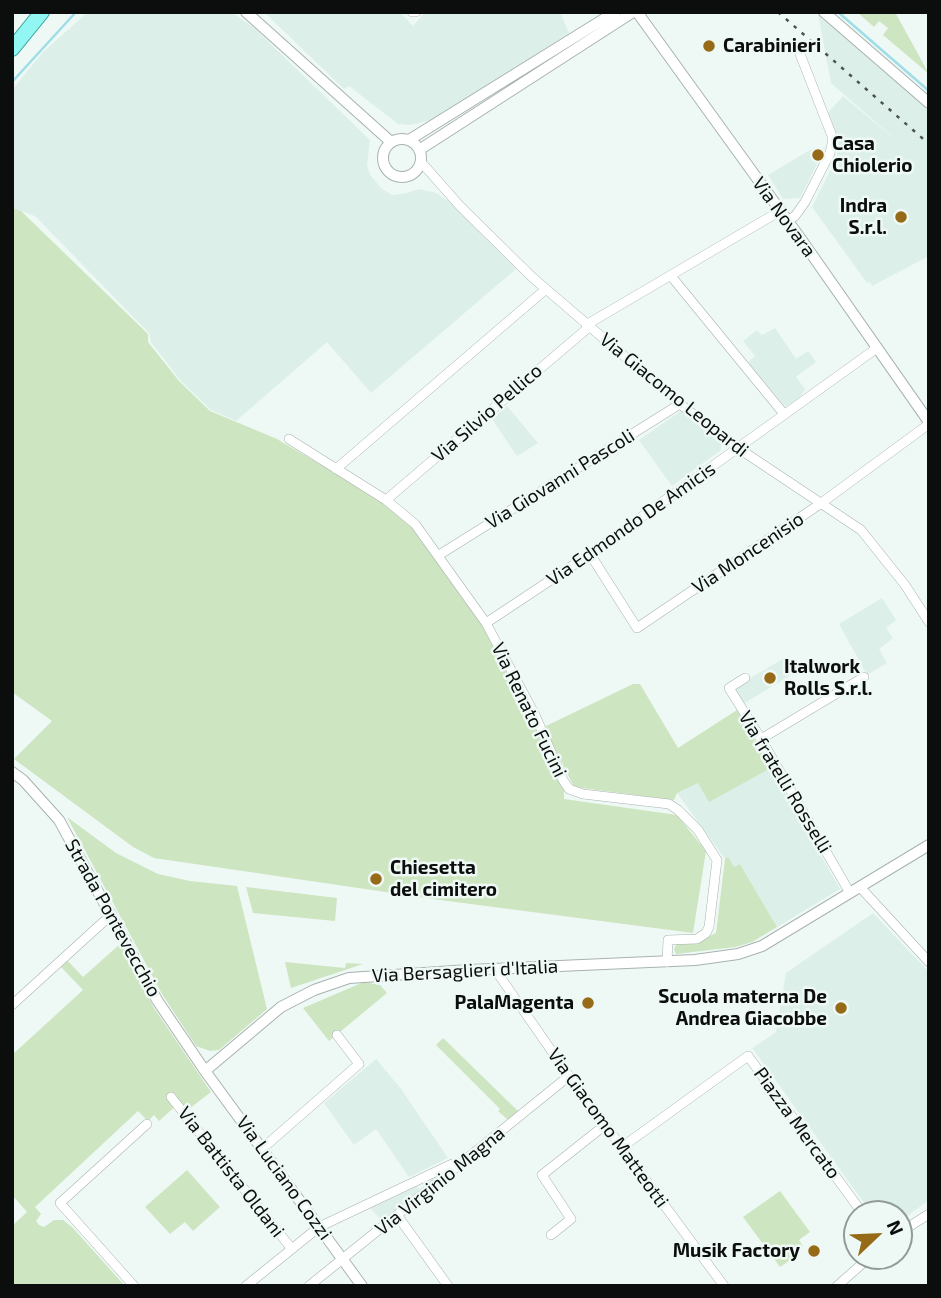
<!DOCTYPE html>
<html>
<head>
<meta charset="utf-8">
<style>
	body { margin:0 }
	#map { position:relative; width:941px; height:1298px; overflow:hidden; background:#eef9f5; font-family:"Exo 2",sans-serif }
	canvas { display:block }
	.frame { position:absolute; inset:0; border:14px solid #0b0e0d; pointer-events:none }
	.north { position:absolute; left:843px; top:1200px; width:70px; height:70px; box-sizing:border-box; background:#eef9f5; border:2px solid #939b98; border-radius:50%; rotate:67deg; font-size:19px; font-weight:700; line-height:28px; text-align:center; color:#0b0e0d }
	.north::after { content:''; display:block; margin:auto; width:24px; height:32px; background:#966a17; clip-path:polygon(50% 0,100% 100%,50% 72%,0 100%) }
</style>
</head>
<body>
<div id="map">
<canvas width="941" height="1298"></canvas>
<div class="frame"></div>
<div class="north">N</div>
</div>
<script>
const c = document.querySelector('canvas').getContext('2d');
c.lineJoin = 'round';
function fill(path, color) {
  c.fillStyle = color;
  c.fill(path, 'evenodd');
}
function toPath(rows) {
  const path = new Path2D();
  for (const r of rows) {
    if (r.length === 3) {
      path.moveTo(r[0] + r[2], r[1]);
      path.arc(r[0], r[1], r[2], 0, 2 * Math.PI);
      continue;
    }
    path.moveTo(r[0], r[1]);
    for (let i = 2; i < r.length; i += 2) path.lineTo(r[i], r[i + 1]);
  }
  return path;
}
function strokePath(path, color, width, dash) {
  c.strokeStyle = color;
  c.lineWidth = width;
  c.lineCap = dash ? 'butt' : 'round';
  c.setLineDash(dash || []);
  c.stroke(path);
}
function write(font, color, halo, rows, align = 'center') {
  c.font = font + ' "Exo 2",sans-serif';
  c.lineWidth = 5;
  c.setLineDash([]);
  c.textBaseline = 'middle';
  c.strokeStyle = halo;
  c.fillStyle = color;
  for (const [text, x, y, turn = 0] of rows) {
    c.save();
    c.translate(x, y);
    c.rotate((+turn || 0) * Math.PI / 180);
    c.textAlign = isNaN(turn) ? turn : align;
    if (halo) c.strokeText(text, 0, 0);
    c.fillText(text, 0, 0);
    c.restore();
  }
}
fill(toPath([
	[88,12,231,12,253,27,370,140,367,165,370,175,382,189,392,195,407,193,419,189,436,193,450,202,516,269,371,393,327,342,236,421,211,410,180,380,151,342,149,333,35,216,12,208,12,90,43,52],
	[264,12,400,12,413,26,425,12,560,12,569,33,436,119,410,125,398,124,349,86,344,89],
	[818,14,929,109,929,256,872,286,870,282,867,283,812,207,837,157,838,145,827,114,843,96,905,148,831,83],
	[815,147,825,148,800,198,783,199,768,175],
	[775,328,796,359,808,351,816,362,796,377,805,389,801,396,787,406,784,405,748,362,755,356,743,341,757,330,762,335],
	[507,406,538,443,517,456,492,419],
	[681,411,721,443,721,450,672,486,639,440],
	[882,598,896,620,886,628,893,638,879,649,887,663,867,675,839,624],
	[783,659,791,675,743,704,733,688],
	[771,768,840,889,777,927,740,864,734,868,728,858,725,859,677,793,698,782,709,801],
	[873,913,929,972,929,1200,899,1222,899,1214,872,1214,753,1049,750,1050,776,1032,786,973],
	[376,1059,401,1089,448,1158,409,1177,376,1129,354,1145,324,1103],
	[417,1186,420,1190,381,1220,370,1208]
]), '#dcefe8');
fill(toPath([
	[857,12,895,12,929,74,883,35,888,28,879,21,874,27],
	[12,208,21,211,148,334,148,342,179,381,210,411,277,439,379,499,416,531,481,622,536,726,564,789,564,799,677,815,706,851,693,933,440,900,154,858,133,847,14,759,52,721,12,692],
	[633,684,640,684,678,748,737,710,771,768,709,802,698,783,677,793,674,800,574,787,544,727],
	[67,817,116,853,158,874,190,881,237,886,267,1009,219,1050,210,1051,196,1046,162,994],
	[728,857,734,867,740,864,777,927,752,942,735,947,676,954,674,949,677,943,695,943,716,933,725,859],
	[246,887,337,898,335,921,253,913],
	[120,944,154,1008,211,1092,185,1112,178,1104,159,1121,154,1115,148,1121,138,1111,35,1207,41,1214,36,1221,39,1225,44,1227,54,1220,63,1220,73,1228,125,1286,12,1286,12,1226,27,1212,12,1195,12,1055,83,990,61,967,68,961,83,977],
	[285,962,345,968,346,963,363,964,291,988],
	[364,982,380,985,387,993,329,1041,303,1008],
	[443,1038,519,1112,508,1120,498,1111,500,1109,436,1045],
	[187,1170,220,1207,193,1231,185,1222,170,1234,145,1207],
	[780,1191,810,1232,799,1240,803,1246,794,1252,796,1256,780,1267,743,1217]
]), '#cee5c1');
strokePath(toPath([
	[838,12,929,91],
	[12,82,76,12]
]), '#9fdde7', 2.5);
const minor = toPath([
	[412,12,416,12],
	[421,162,460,206,532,277,680,404,738,448,861,530,905,585,929,622],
	[787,221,795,216,805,202,830,153,832,144,832,136,800,54],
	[671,276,784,414],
	[586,325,780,211],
	[289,439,386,500,415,524,486,623,535,715,563,780,569,789,583,794,669,804,678,810,698,830,717,860,709,927,706,933,697,939,668,940,667,962],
	[336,469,546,289],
	[386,500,589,327],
	[590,554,637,628,820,504,929,424],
	[439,555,680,404],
	[486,623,590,554,877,348],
	[745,678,729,688,761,739,850,893],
	[761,739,864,677],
	[860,887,929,962],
	[494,968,569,1076,724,1286],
	[12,1005,112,914],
	[171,1097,291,1248],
	[622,1147,748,1056,863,1214],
	[263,1148,359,1064,337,1035],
	[397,1215,448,1286],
	[899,1233,929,1214],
	[551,1235,571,1219,542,1175,605,1125],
	[134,1286,60,1203,147,1124],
	[246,1286,319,1227,452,1164],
	[309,1286,569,1076],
	[837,1286,871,1256]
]);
const tertiary = toPath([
	[246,12,391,142],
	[637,12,803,242,929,422],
	[824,12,929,103],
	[402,158,19],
	[409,140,615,12],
	[419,150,633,12],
	[12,772,23,780,59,820,157,1000,205,1071,362,1286],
	[205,1071,281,1007,314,990,349,978,469,970,695,960,738,954,762,946,929,845]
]);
const primary = toPath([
	[12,49,42,12]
]);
strokePath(minor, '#a8b2af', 10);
strokePath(tertiary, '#a8b2af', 12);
strokePath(primary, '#33a29c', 16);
strokePath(minor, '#fff', 9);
strokePath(tertiary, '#fff', 10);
strokePath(primary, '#92f7f2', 14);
strokePath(toPath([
	[778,12,929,144]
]), '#4e5351', 2.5, [3.5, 7]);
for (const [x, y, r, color] of [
	[709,46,7,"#966a17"],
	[818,155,7,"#966a17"],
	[901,217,7,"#966a17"],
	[770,678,7,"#966a17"],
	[376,879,7,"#966a17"],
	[588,1003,7,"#966a17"],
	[841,1008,7,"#966a17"],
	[814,1251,7,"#966a17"]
]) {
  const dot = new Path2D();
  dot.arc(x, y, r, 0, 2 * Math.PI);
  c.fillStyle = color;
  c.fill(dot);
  strokePath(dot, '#eef9f5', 2.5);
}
write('bold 19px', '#0b0e0d', '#eef9f5', [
	["Carabinieri",723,46],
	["Casa",832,144],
	["Chiolerio",832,166],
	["Indra",887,206,"right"],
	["S.r.l.",887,228,"right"],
	["Italwork",784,667],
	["Rolls S.r.l.",784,689],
	["Chiesetta",390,868],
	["del cimitero",390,890],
	["Scuola materna De",827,997,"right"],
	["Andrea Giacobbe",827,1019,"right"],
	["PalaMagenta",574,1003,"right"],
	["Musik Factory",800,1251,"right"]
], 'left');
write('19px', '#0b0e0d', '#eef9f5', [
	["Via Novara",784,217,54],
	["Via Giacomo Leopardi",674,395,39],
	["Via Silvio Pellico",487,413,-41],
	["Via Giovanni Pascoli",560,479,-32],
	["Via Edmondo De Amicis",631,524,-35],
	["Via Moncenisio",748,553,-34],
	["Via Renato Fucini",529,710,64],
	["Via fratelli Rosselli",785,782,59],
	["Strada Pontevecchio",113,918,61],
	["Via Bersaglieri d'Italia",465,971,-3],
	["Piazza Mercato",797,1123,54],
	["Via Giacomo Matteotti",608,1128,54],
	["Via Battista Oldani",231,1172,52],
	["Via Luciano Cozzi",284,1178,54],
	["Via Virginio Magna",440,1181,-39]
]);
</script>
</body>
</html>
